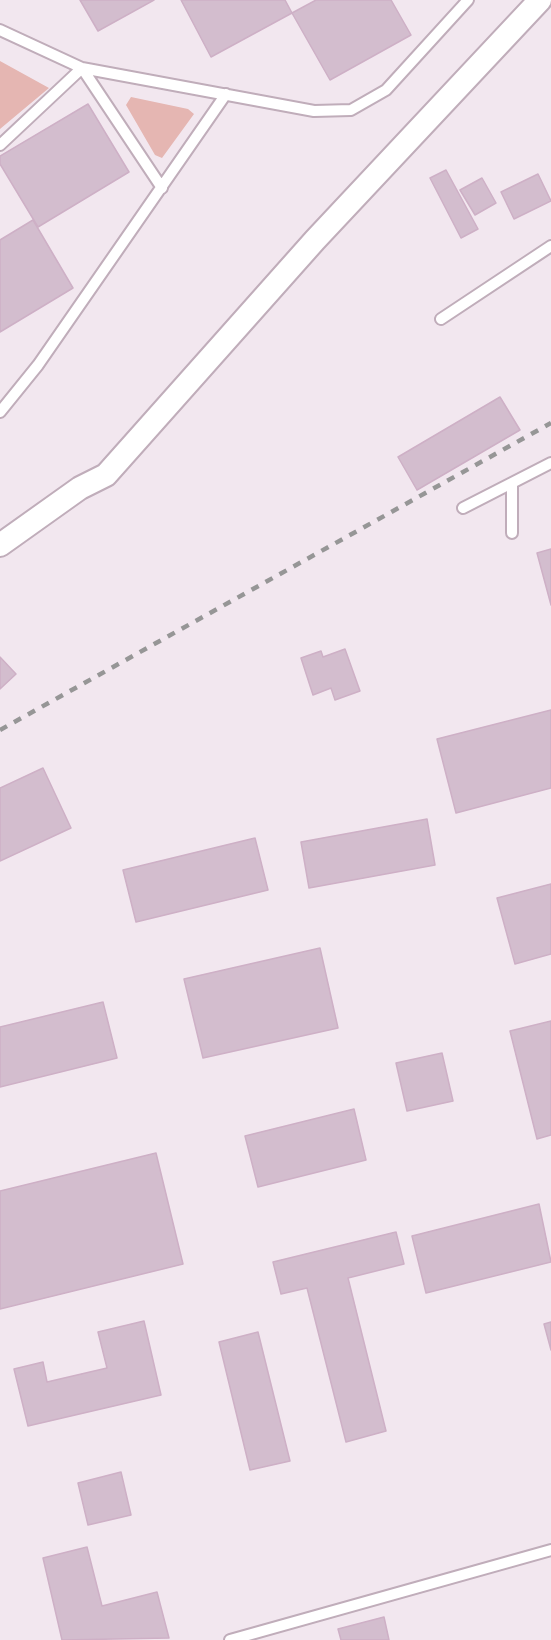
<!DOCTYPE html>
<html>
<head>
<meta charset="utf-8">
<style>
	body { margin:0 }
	canvas { display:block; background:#f2e7ef }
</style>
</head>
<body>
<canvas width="551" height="1640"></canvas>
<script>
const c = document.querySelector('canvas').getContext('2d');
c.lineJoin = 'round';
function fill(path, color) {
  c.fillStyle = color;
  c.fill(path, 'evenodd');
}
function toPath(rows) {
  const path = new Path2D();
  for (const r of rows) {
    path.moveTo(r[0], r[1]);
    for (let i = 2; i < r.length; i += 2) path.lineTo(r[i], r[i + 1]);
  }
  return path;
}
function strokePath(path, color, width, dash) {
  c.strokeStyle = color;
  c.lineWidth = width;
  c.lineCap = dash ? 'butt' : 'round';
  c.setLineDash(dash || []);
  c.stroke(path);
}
fill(toPath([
	[0,61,49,88,0,129],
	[131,97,188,109,194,114,162,158,155,155,126,105]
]), '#e5b6b2');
const building = toPath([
	[80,0,154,0,98,31,80,0],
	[181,0,285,0,292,13,211,57,181,0],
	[316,0,391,0,411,35,330,80,292,13,316,0],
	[88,104,129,172,38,227,0,164,0,156,88,104],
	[446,170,478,229,461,238,430,178,446,170],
	[538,174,551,201,514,219,501,192,538,174],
	[482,178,496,203,475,215,460,190,482,178],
	[33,220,73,288,0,332,0,240,33,220],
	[500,397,520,430,417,490,398,457,500,397],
	[551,549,551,605,537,553,551,549],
	[345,649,360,691,335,700,331,688,313,695,301,658,321,651,323,657,345,649],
	[0,657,16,674,0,689,0,657],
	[551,710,551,788,456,813,437,739,551,710],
	[43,768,71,828,0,861,0,788,43,768],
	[427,819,435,865,309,888,301,842,427,819],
	[255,838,268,890,136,922,123,870,255,838],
	[551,884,551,954,515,964,497,898,551,884],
	[320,948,338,1028,203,1058,184,979,320,948],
	[103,1002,117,1058,0,1087,0,1027,103,1002],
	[551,1021,551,1135,537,1139,510,1031,551,1021],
	[442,1053,453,1101,407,1111,396,1063,442,1053],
	[354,1109,366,1160,258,1187,245,1136,354,1109],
	[156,1153,183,1264,0,1309,0,1191,156,1153],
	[539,1204,551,1262,426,1293,412,1236,539,1204],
	[396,1232,404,1264,348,1278,386,1431,346,1442,307,1288,281,1294,273,1262,396,1232],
	[144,1321,161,1395,28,1426,14,1369,43,1362,47,1382,107,1368,98,1332,144,1321],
	[551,1322,551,1350,544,1324,551,1322],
	[258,1332,290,1461,250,1470,219,1342,258,1332],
	[121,1472,131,1515,88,1525,78,1483,121,1472],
	[87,1547,102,1606,157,1592,169,1638,62,1640,43,1558,87,1547],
	[384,1617,389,1640,341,1640,338,1629,384,1617]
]);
fill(building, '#d3bdce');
strokePath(building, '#ceb0c6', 1.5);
const service = toPath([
	[0,30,82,68,314,111,351,110,386,90,468,0],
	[0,145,82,68,162,188],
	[441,319,551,246],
	[0,412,38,365,226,94],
	[512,483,512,533],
	[463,508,551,463],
	[230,1640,551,1550]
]);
const minor = toPath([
	[0,545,80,488,106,475,315,240,540,0]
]);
strokePath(service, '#c0adba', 14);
strokePath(minor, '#c0adba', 26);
strokePath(service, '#fff', 10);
strokePath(minor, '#fff', 22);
strokePath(toPath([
	[0,730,551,423]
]), '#969696', 4.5, [8, 8]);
</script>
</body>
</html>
